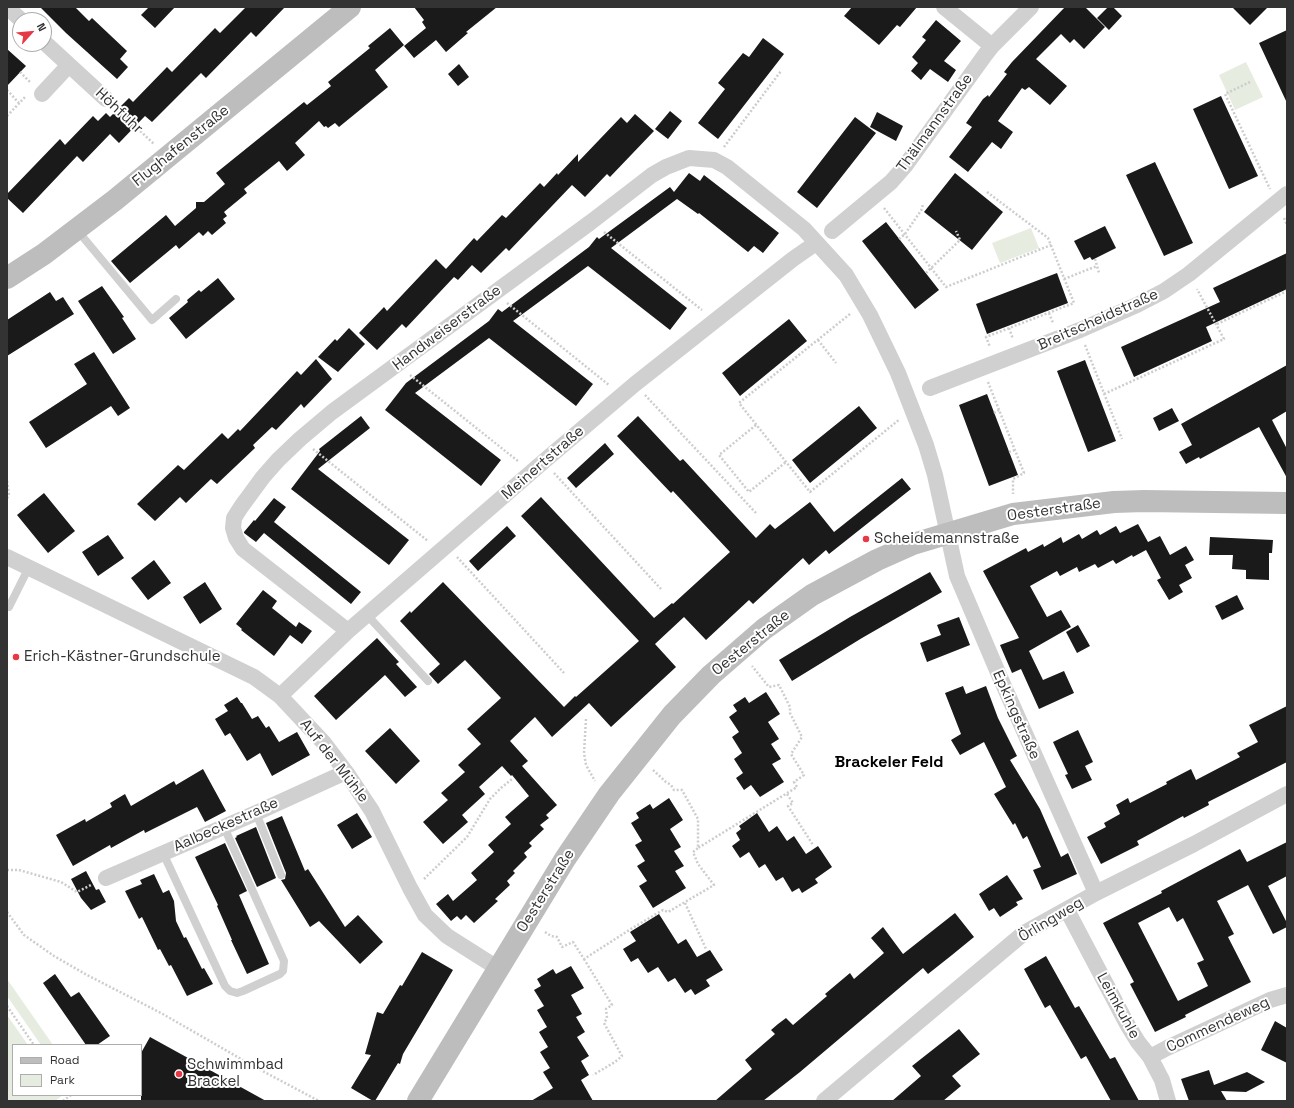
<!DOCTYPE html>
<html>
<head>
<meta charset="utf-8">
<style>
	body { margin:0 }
	#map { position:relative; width:1294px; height:1108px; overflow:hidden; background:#fff; font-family:"Space Grotesk",sans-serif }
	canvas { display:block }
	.frame { position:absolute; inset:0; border:8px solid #333; pointer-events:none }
	.legend { position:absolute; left:12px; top:1044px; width:130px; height:52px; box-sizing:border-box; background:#fff; border:1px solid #adadad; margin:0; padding:5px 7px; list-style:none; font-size:12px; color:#333 }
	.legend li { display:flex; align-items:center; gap:8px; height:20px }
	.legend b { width:20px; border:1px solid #adadad }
	.north { position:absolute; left:12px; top:12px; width:40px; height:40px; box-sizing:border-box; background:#fff; border:1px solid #adadad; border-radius:50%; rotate:63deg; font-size:11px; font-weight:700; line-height:16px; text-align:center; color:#333 }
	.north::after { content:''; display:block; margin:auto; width:14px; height:18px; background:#e63946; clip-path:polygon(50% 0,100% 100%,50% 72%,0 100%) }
</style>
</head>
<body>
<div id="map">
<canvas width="1294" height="1108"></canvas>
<div class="frame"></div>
<ul class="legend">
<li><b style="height:5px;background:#bdbdbd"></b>Road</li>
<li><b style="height:11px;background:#e6ecdf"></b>Park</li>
</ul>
<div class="north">N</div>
</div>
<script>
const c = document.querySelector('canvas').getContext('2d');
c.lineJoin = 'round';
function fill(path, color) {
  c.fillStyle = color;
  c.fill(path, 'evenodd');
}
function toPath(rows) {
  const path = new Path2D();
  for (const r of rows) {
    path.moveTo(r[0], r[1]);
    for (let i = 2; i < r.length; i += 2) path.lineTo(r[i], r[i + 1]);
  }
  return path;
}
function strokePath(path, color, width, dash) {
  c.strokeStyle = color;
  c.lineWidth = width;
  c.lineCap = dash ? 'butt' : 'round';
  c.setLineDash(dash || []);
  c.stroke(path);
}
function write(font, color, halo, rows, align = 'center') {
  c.font = font + ' "Space Grotesk",sans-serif';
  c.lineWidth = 4;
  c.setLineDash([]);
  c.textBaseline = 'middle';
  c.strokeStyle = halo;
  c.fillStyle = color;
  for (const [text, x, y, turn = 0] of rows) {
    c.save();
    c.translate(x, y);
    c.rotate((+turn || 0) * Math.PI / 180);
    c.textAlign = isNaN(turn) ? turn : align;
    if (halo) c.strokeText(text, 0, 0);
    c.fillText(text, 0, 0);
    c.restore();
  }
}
fill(toPath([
	[1246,62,1263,97,1235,110,1219,75],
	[1031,228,1039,248,1000,263,992,243],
	[7,979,53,1045,41,1045,7,996],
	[7,1015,28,1045,13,1045,13,1095,63,1095,55,1101,7,1101]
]), '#e6ecdf');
fill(toPath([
	[40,7,75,7,89,21,92,18,127,51,120,59,128,67,117,79,66,33],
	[149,7,175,7,155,28,141,15],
	[246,7,285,7,256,37,251,32,206,78,201,73,152,122,145,116,119,143,110,134,83,162,77,156,23,213,7,198,7,194,60,139,65,145,93,116,98,121,106,113,110,117,129,98,133,102,167,67,172,72,215,28,220,33],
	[414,7,497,7,466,32,468,33,446,52,436,40,414,58,404,46,426,28,422,22,424,20],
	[852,7,917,7,900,27,897,25,879,45,844,16],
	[1065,7,1085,7,1105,27,1084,49,1074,39,1070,43,1061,34,1036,59,1067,86,1050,105,1029,87,1025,90,1022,88,998,121,1013,132,1001,149,992,142,968,172,949,157,972,127,966,123,983,99,988,95,989,97,1007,74,1004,72,1012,62],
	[1108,7,1113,7,1122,16,1109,30,1097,18],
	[1232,7,1268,7,1250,25],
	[936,20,961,41,944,61,956,70,948,82,930,69,921,80,911,71,918,63,912,57,926,40,922,37],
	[390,28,404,45,375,70,388,87,339,127,335,123,328,128,326,126,324,127,319,121,295,143,305,155,287,171,279,161,244,189,247,193,224,212,227,216,223,219,226,223,212,235,208,231,203,236,199,232,179,249,176,245,130,283,111,261,166,215,175,226,196,208,196,202,204,202,225,184,216,173,304,102,307,105,331,86,328,82,370,48,368,46],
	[1287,30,1287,103,1259,43],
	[763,38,784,54,718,139,698,123,725,89,718,83,743,53,749,57],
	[7,49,26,66,7,86],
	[459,64,469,77,458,86,448,74],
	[1221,96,1258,176,1229,189,1193,109],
	[670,111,682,121,668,139,655,129],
	[877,112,903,126,896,141,870,127],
	[635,114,654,131,610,177,607,174,585,197,572,185,509,251,506,248,481,273,472,265,458,280,454,277,406,328,402,324,377,350,359,333,384,307,387,311,436,259,446,269,474,238,477,241,502,215,506,218,540,183,544,187,557,173,558,175,578,154,578,162,621,117,627,123],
	[855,117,876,133,817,208,797,192],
	[1155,162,1193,243,1164,256,1126,175],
	[689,173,700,181,704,175,779,233,763,253,754,246,748,252,699,213,698,214,677,199,611,248,687,308,670,330,588,266,513,321,593,384,576,406,489,338,415,393,501,460,481,486,385,410,406,383,489,321,498,309,502,312,589,247,597,237,599,239,670,187,674,192],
	[955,173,1003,212,972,250,924,212],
	[886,222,939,290,915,309,862,241],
	[1105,226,1116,248,1092,260,1090,257,1084,260,1074,241],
	[1287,253,1287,289,1206,327,1212,341,1134,377,1121,347,1220,302,1213,288],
	[1057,273,1068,303,987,334,976,304],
	[218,278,235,299,186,339,169,318,188,302,187,300,199,290,201,292],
	[102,286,124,317,122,318,136,339,113,354,78,301],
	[50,292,56,301,63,297,74,314,7,356,7,320],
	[789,319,807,341,740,396,722,373],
	[349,328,365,344,338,372,318,357,335,339,337,341],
	[94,352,130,408,118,416,111,406,46,448,29,422,87,384,74,364],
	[316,359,332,379,304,408,301,404,276,430,272,427,253,445,255,448,217,484,211,479,186,503,180,497,155,521,137,504,178,465,184,470,222,433,228,439,238,429,240,431,297,371,301,375],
	[1085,360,1116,441,1088,452,1057,371],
	[1287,365,1287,411,1272,420,1287,449,1287,478,1259,427,1200,459,1199,457,1186,464,1179,452,1192,445,1181,424],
	[987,394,1018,475,989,486,959,405],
	[859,406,877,428,810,483,792,460],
	[1172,408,1179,421,1159,431,1153,418],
	[361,416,370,428,318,469,409,540,389,565,291,489,320,451,319,449],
	[638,416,680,461,683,459,756,538,770,524,775,529,810,502,834,532,902,478,911,489,829,554,826,550,809,565,803,558,753,604,749,600,706,640,684,617,655,644,676,667,611,727,589,703,552,737,535,717,510,741,528,761,522,766,557,805,546,815,549,818,540,825,544,829,529,843,532,846,524,853,527,857,513,871,515,873,507,881,510,885,495,899,498,901,474,923,466,915,461,920,457,916,451,921,436,904,448,894,453,901,477,880,471,873,494,852,488,845,511,824,505,817,529,796,512,775,511,776,502,766,479,787,485,794,462,815,468,822,443,844,423,822,448,800,441,793,465,772,458,765,481,744,467,729,501,698,465,660,438,684,429,674,440,664,400,621,410,611,411,613,443,582,564,707,575,696,576,697,639,641,521,516,541,497,654,618,672,603,673,604,730,552,673,491,671,493,617,436],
	[605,443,614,454,576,488,567,478],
	[44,493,75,531,48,553,17,515],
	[274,498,286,507,274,522,361,592,351,604,264,533,256,542,244,533,244,532,254,520,255,521],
	[1138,524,1148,542,1160,536,1170,555,1186,546,1194,560,1185,565,1192,578,1179,585,1183,592,1169,600,1157,580,1161,578,1146,550,1133,557,1132,555,1116,564,1113,560,1098,568,1095,564,1079,572,1077,567,1060,576,1057,571,1030,586,1047,617,1061,610,1071,627,1029,651,1043,680,1064,671,1074,693,1039,709,1021,669,1012,673,1000,645,1019,638,983,571,1026,548,1028,552,1043,544,1044,547,1061,537,1063,543,1079,534,1082,539,1097,530,1100,535,1116,526,1120,533],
	[507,526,516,536,478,571,469,561],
	[108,535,124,558,98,576,82,552],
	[1210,537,1273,540,1272,553,1269,553,1269,580,1246,579,1246,570,1232,569,1233,555,1209,555],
	[154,560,171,583,148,600,131,578],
	[930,572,942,592,862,638,792,681,779,660,850,617],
	[205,582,222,609,200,624,183,597],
	[263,590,277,601,272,608,296,627,299,622,312,631,302,644,290,635,274,656,241,630,242,629,236,624],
	[1237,595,1244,609,1222,620,1215,606],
	[959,617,970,645,927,662,920,643,941,635,937,625],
	[1078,625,1090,646,1077,653,1066,632],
	[377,638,399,662,396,664,417,687,405,697,385,675,336,720,314,696],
	[963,686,966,694,986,686,998,718,1017,756,1010,760,1040,809,1061,857,1068,853,1077,874,1042,890,1033,870,1041,867,1027,836,1023,839,1015,823,1013,825,994,794,1006,787,984,742,960,755,951,740,961,734,945,693],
	[766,692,780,714,768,722,779,739,771,744,781,759,772,764,784,782,760,797,751,785,744,790,736,778,743,773,734,759,742,753,732,737,739,732,729,717,737,711,733,705,745,697,749,703],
	[237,697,241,703,242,703,252,719,258,716,266,728,269,726,279,742,297,732,310,755,272,776,260,753,247,761,230,733,225,736,215,719,228,711,224,705],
	[1287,706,1287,762,1208,802,1209,805,1184,818,1183,816,1137,841,1139,845,1101,864,1087,837,1106,827,1104,823,1120,814,1116,805,1128,798,1130,803,1167,784,1166,782,1191,769,1196,780,1240,757,1237,753,1258,742,1249,725],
	[390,728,420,761,396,784,365,751],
	[1078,730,1093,762,1085,766,1092,780,1072,789,1065,775,1068,774,1053,742],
	[203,769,226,811,205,822,197,807,145,833,144,830,111,848,110,845,73,866,56,835,85,819,86,822,112,807,110,803,125,794,131,806,174,781,176,785],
	[669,798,683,820,670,829,681,847,674,851,684,866,675,871,686,888,653,908,639,886,647,881,637,866,645,861,635,845,642,841,631,823,639,818,636,813,650,804,653,809],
	[357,813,372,837,352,849,337,825],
	[757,813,769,832,777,826,787,841,794,836,806,854,818,846,832,867,815,879,818,883,802,893,799,888,792,892,783,877,776,881,765,864,759,868,749,852,740,858,732,846,740,840,736,833,741,829,739,826],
	[282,816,305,871,308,869,345,927,358,915,383,942,360,964,319,921,310,927,281,880,285,879,286,873,266,823],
	[256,827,276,878,257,887,235,838,237,837,236,836],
	[1287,842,1287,876,1268,886,1287,923,1287,927,1273,934,1248,885,1217,901,1234,934,1228,937,1251,982,1185,1015,1186,1017,1155,1032,1130,984,1134,982,1103,923,1162,893,1161,891,1240,849,1247,862],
	[1169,907,1177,922,1183,918,1204,960,1197,963,1208,986,1178,1001,1138,923],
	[225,843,247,891,239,895,269,964,247,974,231,940,232,940,217,906,218,905,195,857],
	[86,871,96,890,99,889,106,902,91,910,81,898,71,879],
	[154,874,163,893,169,890,174,901,176,921,184,938,186,937,202,969,204,968,213,984,187,996,171,965,169,966,160,949,158,950,142,917,139,919,125,891,142,884,140,880],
	[1007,875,1023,899,1016,902,1018,905,1000,917,994,908,989,911,979,894],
	[955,913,974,937,952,955,928,974,923,968,800,1072,763,1101,715,1101,752,1069,745,1060,775,1034,771,1030,778,1024,786,1018,793,1025,827,996,825,994,850,973,854,979,884,953,871,938,883,927,903,954],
	[659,914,678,944,686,939,697,957,710,950,723,970,706,980,710,986,695,995,691,989,685,993,675,978,668,982,658,967,648,973,638,958,631,962,623,949,636,941,630,932],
	[422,952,453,970,403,1054,400,1064,398,1063,375,1101,373,1101,351,1088,371,1055,365,1054,377,1012,383,1014,400,985,402,986],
	[1046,956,1075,1008,1079,1006,1110,1059,1115,1057,1139,1101,1111,1101,1086,1056,1081,1059,1050,1005,1045,1008,1024,969],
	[571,966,584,988,571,995,582,1014,576,1017,585,1032,577,1037,589,1056,581,1061,589,1075,581,1080,593,1101,531,1101,553,1088,543,1072,550,1068,540,1052,548,1047,539,1032,547,1027,537,1010,544,1006,534,990,541,986,537,979,553,969,556,974],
	[55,974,71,997,79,992,110,1036,97,1045,86,1045,43,983],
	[1275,1021,1287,1028,1287,1063,1261,1050],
	[959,1029,980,1054,952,1076,961,1086,943,1101,892,1101,921,1076,912,1066],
	[150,1037,266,1101,141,1101,141,1053],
	[1209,1070,1214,1085,1247,1072,1265,1082,1246,1092,1221,1091,1227,1101,1189,1101,1181,1079]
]), '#1a1a1a');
strokePath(toPath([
	[20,72,31,83],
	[1250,82,1225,94,1270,189],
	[7,90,19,103],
	[117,109,154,144],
	[7,116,26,96],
	[724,147,781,71],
	[987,192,1048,238,1074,303,986,337,990,347],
	[884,208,946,287,1051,245],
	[1284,218,1287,225],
	[604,232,702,310],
	[899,239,905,234,922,209,923,203],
	[1095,259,1099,273],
	[926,273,960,240,956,231],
	[1064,279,1097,266],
	[507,303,609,385],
	[1049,313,1053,323],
	[850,314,739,403,810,492,900,419],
	[1217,324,1287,291],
	[1009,328,1013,339],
	[818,340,836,363],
	[1085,345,1122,439],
	[410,375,519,462],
	[988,382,1024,473,1013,479,1013,494],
	[1104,394,1224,339,1197,289],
	[645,395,756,513],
	[994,413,999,410],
	[756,425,719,455,749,492,786,462],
	[313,449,428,541],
	[1009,452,1015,450],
	[554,473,661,589],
	[7,481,9,495,7,498],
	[457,557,564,673],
	[586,719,584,753,586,765,595,781],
	[653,770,666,782,671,785,674,790,682,790,698,819,698,848,797,787,794,782,804,775,791,754,802,737,790,713,790,707,779,685,769,687,752,666],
	[787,794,793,803,788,806,813,845],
	[7,870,19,870,61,882,77,892,91,885],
	[424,879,467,837,490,799,501,788,512,779],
	[685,903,706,949],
	[7,912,24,935,54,956,87,975,161,1013,255,1067,319,1101],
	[545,932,551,936,557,937,562,947,573,942,584,959,634,927,663,910,668,912,714,885,698,864,693,852,698,848],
	[584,959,612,1005,606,1009,607,1018,604,1023,622,1056,615,1062,593,1075],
	[7,1006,34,1045],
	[63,1101,71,1095]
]), '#cdcdcd', 2.5, [2, 2]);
strokePath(toPath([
	[77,230,152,320,176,299],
	[9,607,29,567],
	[367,615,428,681],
	[256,813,281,875],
	[163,853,225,986,230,991,237,993,243,991,280,974,283,971,284,961,224,827]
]), '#d0d0d0', 8);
strokePath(toPath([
	[7,7,21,20],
	[944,7,992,46],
	[44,42,106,99],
	[42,94,69,65],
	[832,231,891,182,905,166,985,55,992,46,1031,7],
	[930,388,1080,330,1137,305,1164,291,1189,274,1287,194],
	[7,557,254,677,280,696,324,743,346,772,372,811,410,888,425,915,447,936,499,969],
	[348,631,243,549,236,538,233,528,234,518,241,507,263,477,278,460,300,439,332,412,591,222,652,175,666,167,689,158,714,160,727,167,804,229,846,275,870,315,898,373,926,445,935,475,957,576,999,675,1096,893],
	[280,696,348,631,543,462,635,384,793,259,816,243],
	[106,878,256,813,346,772],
	[1067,910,1127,1024,1138,1042,1150,1057,1162,1080,1168,1101],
	[1150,1057,1167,1048,1270,1000,1287,995],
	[824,1101,1024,933,1096,893,1194,844,1287,794]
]), '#d0d0d0', 16);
strokePath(toPath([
	[7,278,44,254,115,200,350,7],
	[418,1101,565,859,609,794,672,715,711,675,764,629,812,595,877,560,913,544,1013,514,1114,502,1144,501,1287,503]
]), '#bdbdbd', 22);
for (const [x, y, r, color] of [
	[866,539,4,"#e63946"],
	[16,657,4,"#e63946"],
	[179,1074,4,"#e63946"]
]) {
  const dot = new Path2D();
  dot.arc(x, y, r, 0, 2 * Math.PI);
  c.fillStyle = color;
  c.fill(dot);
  strokePath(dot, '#fff', 1.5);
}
write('15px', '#333', '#fff', [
	["Höhfuhr",119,111,43],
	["Thälmannstraße",935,123,-54],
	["Flughafenstraße",181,146,-39],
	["Breitscheidstraße",1098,320,-24],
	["Handweiserstraße",447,328,-37],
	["Meinertstraße",543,463,-41],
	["Oesterstraße",1054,510,-8],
	["Oesterstraße",751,643,-39],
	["Epkingstraße",1016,715,66],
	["Auf der Mühle",334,761,52],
	["Aalbeckestraße",226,825,-24],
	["Oesterstraße",546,891,-58],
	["Örlingweg",1051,920,-31],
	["Leimkuhle",1118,1006,61],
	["Commendeweg",1218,1025,-25]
]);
write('15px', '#333', '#fff', [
	["Scheidemannstraße",874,539],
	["Erich-Kästner-Grundschule",24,657],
	["Schwimmbad",187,1065],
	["Brackel",187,1082]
], 'left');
write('bold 16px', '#000', '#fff', [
	["Brackeler Feld",889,763]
]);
</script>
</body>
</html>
